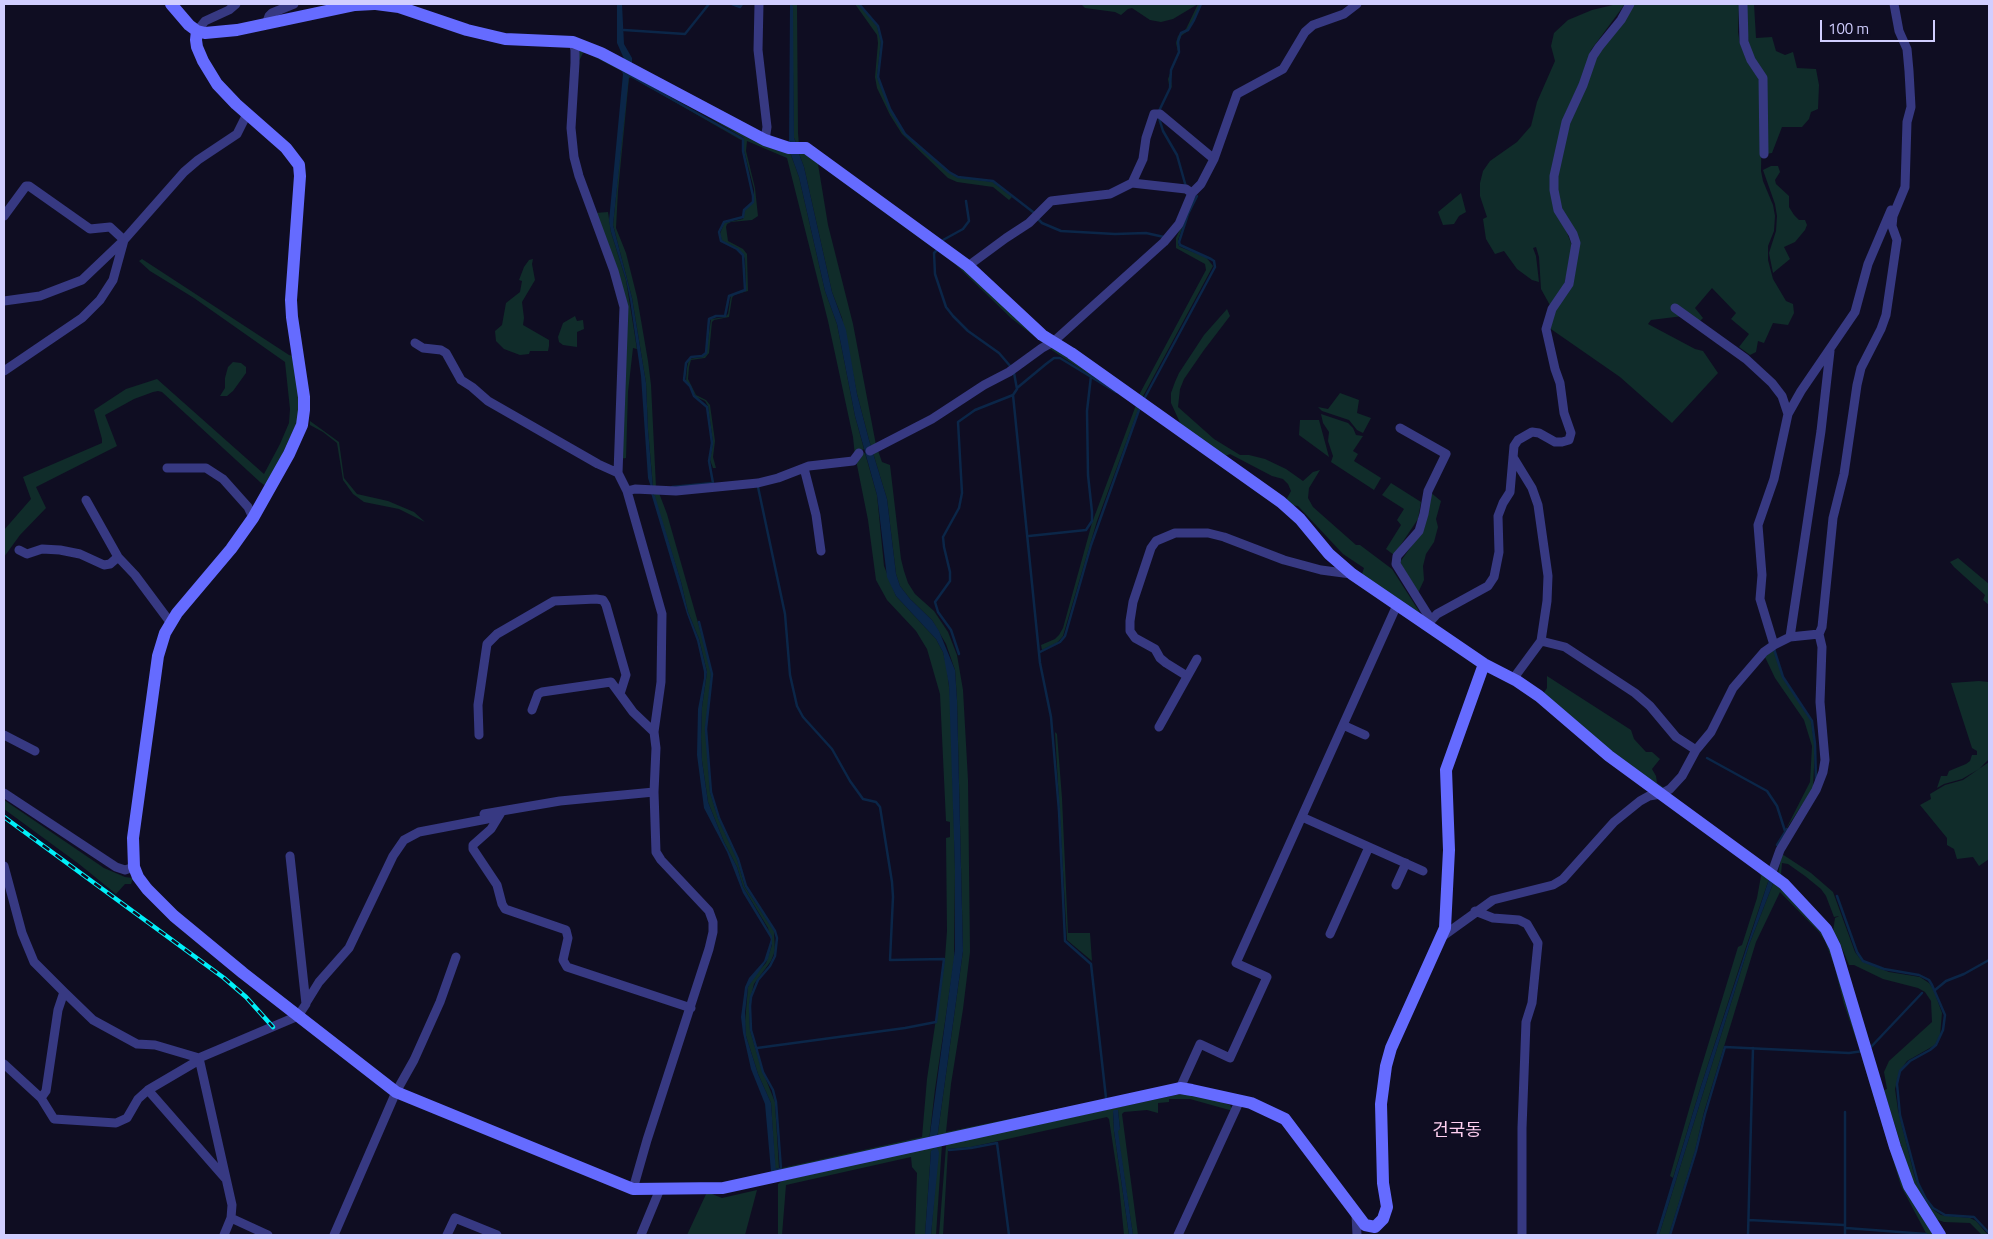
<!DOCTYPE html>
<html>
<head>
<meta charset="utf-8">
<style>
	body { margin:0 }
	#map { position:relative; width:1993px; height:1239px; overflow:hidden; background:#0f0d22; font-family:"Titillium Web",sans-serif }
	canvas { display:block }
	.frame { position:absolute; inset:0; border:5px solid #d1ceff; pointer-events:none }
	.scale { position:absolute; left:1820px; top:20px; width:115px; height:22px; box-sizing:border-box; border:2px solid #d1ceff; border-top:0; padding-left:6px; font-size:15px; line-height:18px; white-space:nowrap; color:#d1ceff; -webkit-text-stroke:4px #0f0d22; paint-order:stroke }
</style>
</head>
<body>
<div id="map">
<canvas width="1993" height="1239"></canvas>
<div class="frame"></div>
<div class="scale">100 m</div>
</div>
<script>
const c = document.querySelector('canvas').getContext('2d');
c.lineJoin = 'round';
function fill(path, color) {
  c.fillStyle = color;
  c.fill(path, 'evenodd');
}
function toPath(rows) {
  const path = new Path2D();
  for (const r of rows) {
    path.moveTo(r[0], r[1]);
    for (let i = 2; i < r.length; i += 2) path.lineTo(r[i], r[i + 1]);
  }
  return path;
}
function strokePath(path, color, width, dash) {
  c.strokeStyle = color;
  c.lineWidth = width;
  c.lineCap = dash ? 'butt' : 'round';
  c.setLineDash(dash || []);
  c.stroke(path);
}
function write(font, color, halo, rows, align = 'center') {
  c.font = font + ' "Titillium Web","Noto Sans KR",sans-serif';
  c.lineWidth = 4;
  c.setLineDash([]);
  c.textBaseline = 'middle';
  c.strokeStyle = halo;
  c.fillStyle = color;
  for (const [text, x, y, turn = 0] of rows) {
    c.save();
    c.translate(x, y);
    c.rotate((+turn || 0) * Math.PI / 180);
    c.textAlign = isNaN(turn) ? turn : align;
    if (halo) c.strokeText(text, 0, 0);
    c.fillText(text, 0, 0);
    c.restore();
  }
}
fill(toPath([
	[792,4,797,4,798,133,799,145,797,145,794,138],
	[855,4,859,4,877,26,881,41,877,77,890,109,905,135,949,172,957,177,993,182,1012,197,1009,200,993,187,957,182,948,178,902,134,890,115,877,88,875,77,878,43,877,35],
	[1081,4,1202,4,1193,23,1189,30,1181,36,1179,43,1180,52,1172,70,1171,79,1172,88,1169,85,1168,79,1178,52,1176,43,1178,36,1186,29,1198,4,1173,19,1161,22,1150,20,1132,8,1128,9,1121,15,1115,12,1085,8],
	[1617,4,1625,4,1591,50,1581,80,1566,112,1562,125,1550,190,1573,248,1564,286,1551,307,1541,289,1539,257,1536,247,1533,248,1536,256,1539,282,1532,280,1517,269,1504,251,1495,254,1486,239,1483,219,1487,217,1480,196,1480,183,1483,171,1490,161,1517,142,1531,126,1537,102,1555,61,1551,46,1554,33,1568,20,1592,10],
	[1633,4,1739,4,1738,32,1740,44,1759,80,1762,118,1761,171,1763,181,1773,205,1775,216,1774,231,1768,246,1768,260,1773,279,1786,301,1793,304,1794,313,1788,325,1773,323,1764,343,1758,341,1756,352,1750,355,1739,347,1749,334,1731,319,1736,313,1712,288,1695,308,1703,318,1698,323,1683,316,1651,320,1648,324,1695,349,1703,351,1718,373,1672,423,1620,377,1548,327,1549,320,1565,295,1577,250,1560,208,1555,190,1569,120,1599,49],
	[1746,4,1754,4,1756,38,1772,37,1776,51,1785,55,1793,52,1797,68,1816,69,1819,85,1818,109,1811,112,1809,119,1802,127,1782,127,1772,153,1766,154,1765,76,1749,52],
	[580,48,790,152,799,177,825,291,837,324,855,416,864,449,855,456,853,437,828,321,787,158,747,141,746,151,755,188,758,216,752,220,731,222,727,224,726,227,728,241,743,249,747,254,748,291,734,295,732,298,729,317,714,320,712,322,709,353,705,358,691,360,689,367,688,379,696,395,706,400,710,405,715,441,713,457,716,468,713,468,710,460,713,443,708,406,705,401,696,397,686,381,687,368,689,359,702,357,706,354,711,319,725,317,728,314,731,295,745,291,746,289,745,259,742,253,737,248,722,241,720,234,724,223,743,219,745,209,754,202,754,189,744,151,744,138,705,115,587,53,583,53,577,65],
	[628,75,743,139,741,140,631,77,629,78,618,191,616,228,626,253,637,297,648,361,651,385,656,487,653,487,648,430,646,383,632,298,613,225],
	[798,151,802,152,939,247,1046,341,1044,344,1011,318,955,264,818,164,828,225,853,324,876,445,882,462,890,465,901,559,904,571,908,583,915,594,934,611,948,632,957,655,963,690,968,780,970,952,963,1009,951,1084,946,1132,1106,1099,937,1139,963,951,957,700,955,670,946,644,932,620,910,599,900,586,896,574,887,499,869,440,857,394,842,318,832,292,804,167],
	[1771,166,1778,166,1780,172,1775,180,1776,184,1789,196,1789,207,1794,215,1799,220,1805,220,1807,225,1805,230,1795,242,1784,247,1790,259,1773,273,1769,253,1776,231,1777,216,1775,204,1763,170],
	[1461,193,1466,212,1459,216,1454,224,1443,225,1438,212],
	[608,212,611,232,626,280,637,349,633,348,628,392,626,458,620,459,627,325,595,213],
	[1187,214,1178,240,1178,244,1180,247,1206,257,1213,266,1141,400,1139,395,1206,270,1205,264,1176,248,1176,238],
	[142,259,289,355,293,356,300,402,298,420,267,487,260,482,162,392,158,391,153,392,134,399,105,415,117,446,36,487,46,508,20,535,4,557,4,530,31,499,23,477,102,443,102,439,94,410,126,389,157,379,264,474,280,444,289,423,290,409,285,362,194,298,150,271,139,261],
	[533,259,532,264,535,280,522,302,524,318,523,325,549,340,549,346,548,351,530,351,529,354,520,355,504,349,496,341,495,331,502,325,506,303,520,292,522,281,519,280,524,267,529,260],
	[1227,309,1230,316,1204,350,1184,379,1180,389,1178,407,1214,439,1240,455,1249,455,1265,459,1286,469,1303,481,1313,472,1320,470,1309,488,1308,498,1313,507,1356,545,1360,545,1392,569,1424,619,1361,577,1364,568,1343,554,1298,506,1289,505,1285,502,1291,491,1288,484,1283,479,1272,476,1230,454,1223,457,1182,427,1171,403,1171,393,1175,382,1179,373,1204,335],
	[575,316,577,321,583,320,584,329,577,332,577,347,563,345,559,342,558,337,563,323],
	[1052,346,1140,405,1097,521,1063,636,1057,643,1042,650,1041,645,1055,639,1059,635,1063,628,1092,523,1136,405,1047,347],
	[233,362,241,363,246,367,246,373,233,391,227,396,220,396,225,388,225,378,228,367],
	[1340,393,1359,400,1357,413,1371,418,1363,433,1357,430,1349,420,1322,411,1318,407,1328,409],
	[1321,414,1348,423,1353,428,1356,435,1363,436,1353,451,1358,454,1354,461,1381,478,1374,490,1331,462,1333,456,1328,441,1329,432,1323,423],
	[1300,420,1319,420,1329,457,1299,435],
	[310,421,339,442,344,478,357,494,388,501,414,512,425,522,399,509,364,502,353,494,343,480,337,443,323,432,310,425],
	[865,453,877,495,884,566,896,596,936,639,943,652,947,668,951,706,955,870,954,961,935,1089,929,1141,782,1170,782,1168,922,1137,927,1079,945,958,947,931,946,838,950,837,950,822,946,821,940,694,927,649,916,631,887,600,876,580,868,520,856,460,860,454],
	[1391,483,1421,502,1418,519,1394,555,1386,549,1401,525,1397,520,1404,509,1382,495],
	[1430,492,1441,501,1436,519,1438,527,1434,542,1426,554,1423,566,1424,580,1418,593,1400,562,1421,533],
	[653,493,659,493,667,514,709,661,711,674,706,729,710,792,718,818,737,859,745,887,774,931,775,951,771,961,754,984,749,1004,750,1030,761,1067,775,1102,779,1168,775,1169,771,1103,758,1074,746,1036,745,1022,748,987,754,976,766,963,772,945,768,928,743,887,737,867,724,842,708,802,702,761,701,737,702,707,707,672,699,639,688,612,681,582],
	[1958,558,1989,584,1989,605,1983,600,1985,595,1954,567,1950,562],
	[1774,649,1782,676,1811,721,1815,747,1813,788,1785,831,1810,782,1812,746,1804,720,1775,678,1765,657],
	[1547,676,1631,730,1634,739,1646,752,1652,752,1660,759,1652,769,1656,776,1657,783,1666,789,1660,792,1543,694,1547,688],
	[1979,681,1989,682,1989,759,1979,769,1962,779,1944,784,1937,788,1941,776,1947,776,1949,771,1966,764,1970,761,1972,755,1977,755,1977,751,1972,748,1951,683],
	[1055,732,1057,734,1062,798,1068,933,1090,933,1092,961,1067,940],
	[1989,762,1989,859,1979,866,1973,857,1957,859,1954,849,1947,845,1947,838,1920,805,1931,799,1930,794,1945,785,1963,780],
	[4,800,104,868,125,877,133,878,131,884,125,884,116,894,79,864,4,809],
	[1782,854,1811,873,1833,892,1855,952,1862,961,1889,972,1920,977,1929,983,1933,988,1942,1013,1940,1036,1935,1045,1907,1061,1900,1071,1895,1089,1898,1110,1915,1178,1923,1196,1932,1209,1941,1215,1970,1218,1976,1221,1988,1235,1982,1235,1970,1223,1944,1222,1932,1218,1918,1200,1884,1090,1887,1089,1884,1072,1889,1061,1932,1022,1931,1001,1925,992,1918,988,1883,979,1854,965,1849,965,1839,941,1833,932,1835,918,1839,916,1834,917,1826,896,1821,889,1805,876,1788,864,1782,863,1781,874,1798,891,1837,949,1778,874],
	[1759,872,1772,879,1827,939,1860,1051,1844,1004,1834,965,1825,941,1819,932,1780,892,1756,942,1704,1112,1695,1151,1669,1235,1659,1235,1749,945,1774,881,1769,879,1746,947,1701,1086,1673,1178,1670,1176,1698,1078,1738,947,1742,945,1757,898,1761,876],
	[1861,1055,1874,1087,1935,1235,1927,1235,1901,1186],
	[1194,1093,1230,1105,1233,1111,1190,1099,1169,1099,1169,1102,1158,1103,1158,1113,1147,1110,1124,1112,1122,1114,1138,1235,1133,1235,1117,1130,1120,1129,1118,1110,1113,1112,1114,1131,1129,1235,1124,1235,1119,1185,1109,1119,1107,1117,971,1147,948,1149,943,1235,939,1235,946,1146,947,1144,1176,1095],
	[942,1144,936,1235,931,1235,938,1149,931,1151,925,1235,915,1235,917,1173,912,1167,911,1157,786,1185,782,1235,778,1235,778,1184,782,1181],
	[757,1190,745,1235,687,1235,707,1192,722,1198]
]), '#102c2a');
fill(toPath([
	[617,4,622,4,624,44,632,58,632,66,625,61,617,43],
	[790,4,792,4,793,7,794,138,797,145,789,144],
	[621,70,629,75,613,225,632,298,646,383,648,430,653,488,651,487,648,478,641,376,630,300,626,280,611,232,609,221,623,74],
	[798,151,804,167,832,292,846,330,857,394,869,440,887,499,896,574,900,586,910,599,932,620,939,631,955,670,957,700,963,951,937,1139,929,1141,955,949,955,870,949,685,943,652,936,639,896,596,887,577,877,495,855,416,837,324,825,291,799,177,790,152],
	[651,493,655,496,681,582,688,612,699,639,707,672,702,707,701,737,702,761,708,802,724,842,737,867,743,887,772,936,772,944,768,959,748,987,745,1013,746,1036,758,1074,771,1103,776,1174,774,1175,771,1171,765,1104,751,1069,743,1033,741,1017,745,987,749,978,764,961,771,939,743,893,727,852,704,808,697,755,698,709,704,678,704,672,697,641,687,614],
	[1769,879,1774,881,1749,945,1659,1235,1656,1235,1701,1086],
	[1114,1110,1118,1110,1120,1129,1118,1131,1133,1235,1129,1235,1114,1131,1113,1111],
	[936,1147,938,1149,939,1153,931,1235,925,1235,931,1151]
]), '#0b2648');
strokePath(toPath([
	[732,4,740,7,742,4],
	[859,4,878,26,882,42,878,77,890,109,905,134,949,172,958,177,993,181,1033,212],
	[624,30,685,34,709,4],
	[629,75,743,139,743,151,753,196,753,202,744,210,743,217,724,222,719,232,721,241,737,249,743,255,745,290,729,296,725,316,716,316,709,319,706,353,702,356,691,357,686,363,684,380,690,386,694,396,707,407,712,443,709,461,713,483,672,487],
	[1159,111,1170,88,1171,70,1179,52,1178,41,1181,33,1188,30,1194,20,1201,4],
	[1159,118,1163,131,1177,155,1186,187],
	[1038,219,1042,223,1061,231,1115,234,1146,233,1164,237],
	[943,240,963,229,969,221,966,201],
	[938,249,934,253,935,274,946,307,953,316,968,331,999,353,1011,367],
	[1014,373,1017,389,1013,395,1040,663,1051,717,1059,811,1065,941,1091,964,1106,1098],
	[1017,388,1046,364,1054,358,1060,358,1116,392],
	[1144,399,1215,267,1214,261,1211,259,1180,245,1179,242,1188,214,1197,196],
	[1029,536,1086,530,1092,521,1092,512,1088,475,1087,411,1091,376],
	[699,622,712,674,706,729,711,792,719,818,738,859,746,886,775,931,777,938,775,956,770,966,758,980,751,997,750,1006,751,1030,754,1040,763,1072,773,1090,776,1102,781,1169,775,1170],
	[1774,649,1783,677,1812,721,1815,744,1816,780],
	[1040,652,1060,642,1065,636,1091,545,1139,410],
	[959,654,951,630,938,612,935,602,950,581,950,572,944,547,943,537,959,508,962,493,958,422,975,410,1013,395],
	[1707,758,1767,791,1777,806,1785,831],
	[1777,845,1787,829],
	[1837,896,1857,952,1863,961,1884,969,1919,975,1929,980,1932,985,1945,1015,1943,1030,1936,1045,1930,1050,1910,1061,1900,1071,1897,1084,1900,1115,1918,1183,1926,1199,1933,1208,1945,1215,1974,1217,1989,1233],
	[1935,990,1946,981,1964,974,1989,960],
	[757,1048,905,1028,936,1022,944,959,890,960,893,897,892,882,880,807,876,802,863,799,850,781,832,749,803,717,797,706,790,675,785,614,758,487],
	[1870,1048,1922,993],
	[1845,1112,1845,1235],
	[949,1150,971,1148,997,1143,1009,1235],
	[1749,1220,1844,1225],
	[1846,1228,1926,1234],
	[1670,1235,1696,1151,1705,1114,1725,1047,1849,1053,1863,1051],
	[1748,1235,1753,1048]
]), '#0b2648', 2.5);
strokePath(toPath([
	[759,4,758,50,767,127,765,140],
	[1743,4,1744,42,1751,60,1763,78,1764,154],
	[266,24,269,16,272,13,294,4],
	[197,31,205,21,229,10,236,4],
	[573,42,575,50,575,63,571,128,574,157,579,176,614,271,624,307,618,473,627,491,662,614,661,682,654,732,656,748,654,792,656,852,661,860,709,911,713,922,713,932,709,949,647,1140,633,1189],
	[1132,183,1186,189,1192,193],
	[4,216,26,186,29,186,90,229,110,227,124,240,113,280,100,300,82,318,4,371],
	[968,266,1006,238,1029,223,1051,201,1110,194,1132,183,1143,159,1146,138,1154,114,1160,114,1214,159],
	[4,301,40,296,82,280,124,240,184,172,198,160,237,134,247,114],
	[1675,308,1746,359,1772,383,1782,396,1788,414,1774,479,1758,525,1762,575,1760,599,1774,645],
	[415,343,423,348,441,350,446,353,461,380,472,387,488,401,598,464,618,473],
	[1788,414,1801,391,1855,312,1868,264,1891,210],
	[1400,428,1446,454,1428,491,1424,514,1419,531,1397,556,1396,564,1431,620],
	[870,451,932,419,984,385,1009,372,1042,348,1053,342,1164,242,1179,224,1192,193,1201,184,1214,159,1237,94,1283,69,1305,32,1313,25,1344,14,1357,4],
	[1513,457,1532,488,1538,505,1548,576,1547,601,1541,641,1513,679],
	[167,468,206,468,223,479,248,507,253,518],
	[804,468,816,515,821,551],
	[627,491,635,489,676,491,758,483,778,478,809,466,853,461,859,453],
	[86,500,118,557,135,575,170,622],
	[19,550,27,554,42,549,60,550,80,554,104,565,110,564,118,557],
	[1427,625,1437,614,1488,586,1494,577,1499,552,1498,516,1503,503,1510,492,1514,446,1518,440,1532,432,1539,433,1555,442,1562,442,1569,440,1571,433,1564,413,1560,383,1555,369,1546,329,1552,309,1569,284,1576,243,1573,234,1558,210,1554,190,1554,176,1566,122,1583,85,1593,56,1599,47,1621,20,1630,4],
	[1790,637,1821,431,1830,351],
	[1541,641,1565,647,1635,693,1650,706,1676,737,1696,750],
	[1187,676,1166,663,1160,658,1155,649,1135,638,1130,631,1130,621,1133,602,1151,548,1156,541,1175,533,1208,533,1224,537,1284,560,1321,570,1351,574],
	[532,710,538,694,542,692,611,682,633,712,654,732],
	[1343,725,1365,735],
	[1159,727,1197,659],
	[4,735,35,751],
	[479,735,478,705,487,644,497,634,554,601,596,599,603,600,606,605,626,675,620,694],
	[4,793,116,867,125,870,134,867],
	[502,811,491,829,473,845,473,849,497,885,502,904,505,909,566,930,568,938,563,960,567,967,691,1008],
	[484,814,560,801,654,792],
	[1302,817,1423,871],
	[4,866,22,933,34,962,64,992,93,1020,137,1044,155,1045,199,1058,298,1016,306,1004,290,856],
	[1771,875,1780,850,1816,790,1823,772,1825,760,1820,702,1822,647,1819,634],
	[1396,885,1406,863],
	[1475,911,1493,918,1519,920,1527,924,1538,943,1532,1003,1526,1022,1522,1128,1522,1235],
	[1330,934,1369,847],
	[1443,936,1493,900,1553,885,1563,879,1614,822,1640,801,1649,796,1661,794,1670,789,1682,776,1696,750,1711,732,1733,688,1764,652,1774,645,1790,637,1819,634,1822,627,1833,518,1844,474,1857,385,1861,368,1881,329,1886,315,1897,240,1892,226,1893,216,1905,187,1907,122,1911,107,1909,71,1907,49,1899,31,1894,4],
	[306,1003,319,982,349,948,393,856,404,840,419,832,487,819,499,812],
	[199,1058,232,1205,231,1218,224,1235],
	[4,1064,41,1098,54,1119,116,1123,127,1118,138,1099,148,1090,194,1063,199,1058],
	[1180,1088,1200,1044,1230,1058,1267,977,1236,963,1397,605],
	[148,1090,225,1178],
	[41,1098,46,1091,58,1010,64,992],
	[1356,1215,1357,1235],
	[231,1218,268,1235],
	[334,1235,396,1092,414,1060,440,1002,456,957],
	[447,1235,455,1218,497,1235],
	[641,1235,660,1189],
	[1178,1235,1240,1100]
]), '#373982', 9);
strokePath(toPath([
	[171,4,189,25,197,31,205,33,237,30,355,5,374,4],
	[376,4,399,7,467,30,505,39,573,42,601,53,765,140,789,148,806,148,968,266,1042,335,1071,353,1281,502,1300,519,1329,554,1352,574,1484,664,1517,681,1539,696,1609,756,1784,884,1826,929,1835,947,1895,1147,1909,1186,1940,1235],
	[197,31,196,40,197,47,203,61,217,84,236,104,286,148,299,165,300,176,291,300,292,317,304,397,304,410,302,425,289,454,253,518,231,549,177,613,165,633,158,656,133,838,134,867,138,877,147,889,174,916,243,973,396,1092,633,1189,723,1188,1180,1088,1192,1090,1251,1103,1285,1119,1365,1225,1375,1227,1383,1219,1387,1207,1383,1183,1381,1104,1386,1066,1391,1048,1445,928,1449,850,1446,770,1484,664]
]), '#656bff', 12);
const rail = toPath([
	[4,817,224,978,246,997,273,1027]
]);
strokePath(rail, '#00f0f9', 4.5);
strokePath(rail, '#0f0d22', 2.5, [8]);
write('18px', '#ffd0f1', '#0f0d22', [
	["건국동",1457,1132]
]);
</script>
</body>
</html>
